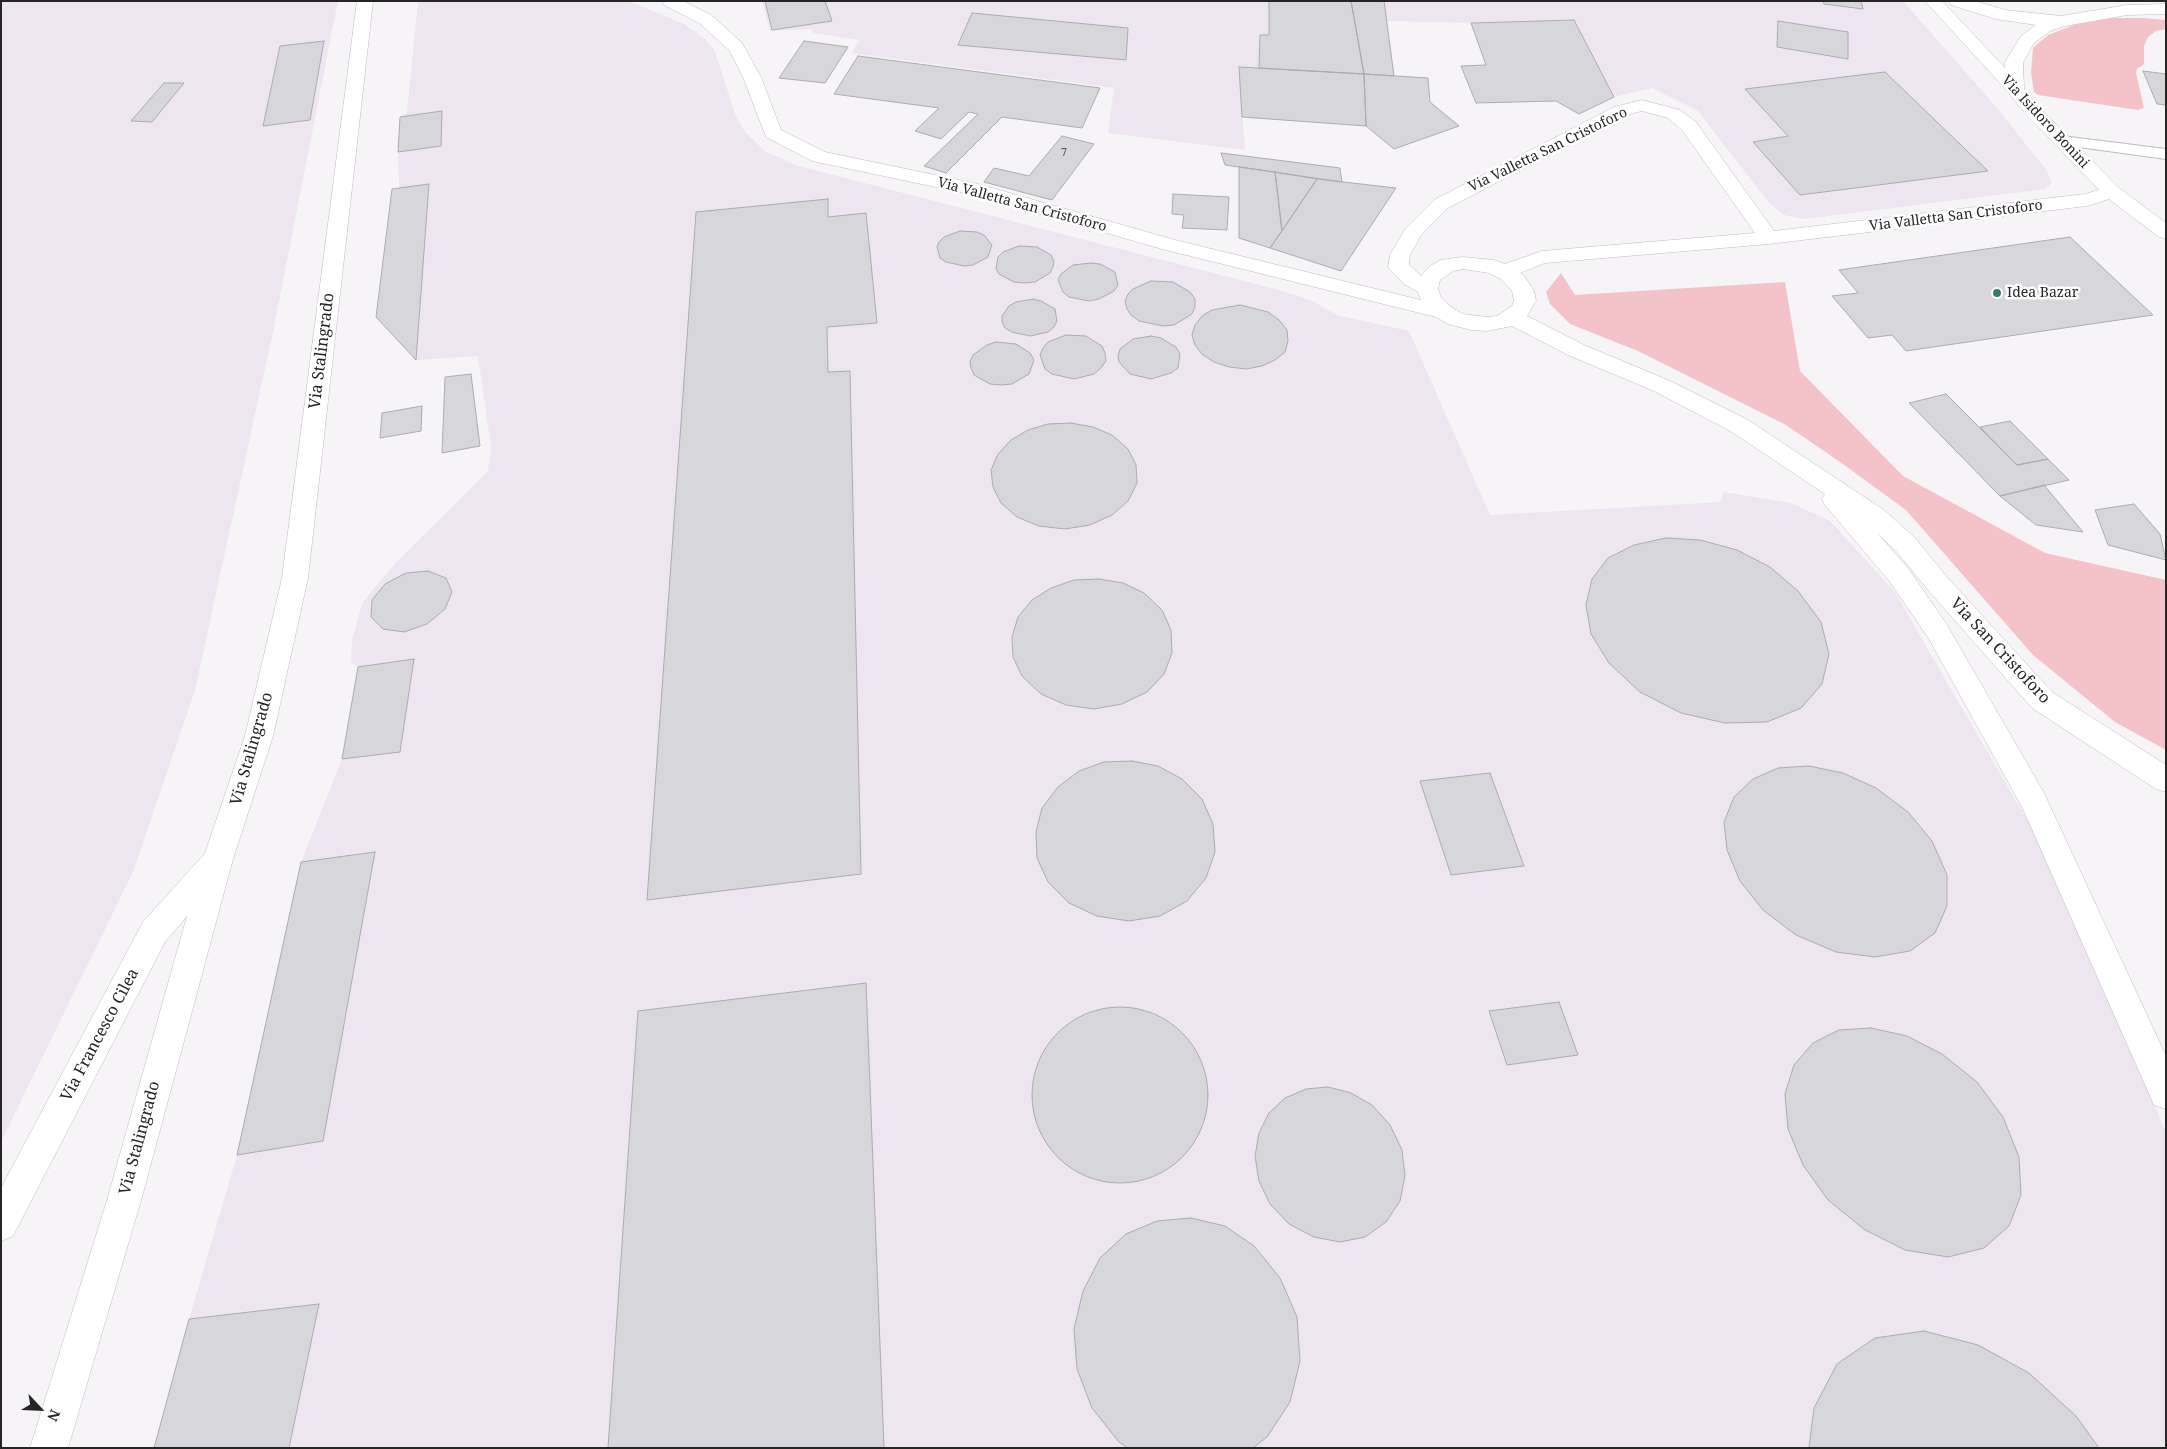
<!DOCTYPE html>
<html>
<head>
<meta charset="utf-8">
<style>
	body { margin:0 }
	#map { position:relative; width:2167px; height:1449px; overflow:hidden; background:#f7f4f8; font-family:"Noto Serif",serif }
	canvas { display:block }
	.frame { position:absolute; inset:0; border:2px solid #262526; pointer-events:none }
	.north { position:absolute; left:15px; top:1384px; width:50px; height:50px; -webkit-text-stroke:4px #fff; paint-order:stroke; rotate:115deg; font-size:14px; font-weight:700; line-height:20px; text-align:center; color:#262526 }
	.north::after { content:''; display:block; margin:auto; width:18px; height:22px; background:#262526; clip-path:polygon(50% 0,100% 100%,50% 72%,0 100%) }
</style>
</head>
<body>
<div id="map">
<canvas width="2167" height="1449"></canvas>
<div class="frame"></div>
<div class="north">N</div>
</div>
<script>
const c = document.querySelector('canvas').getContext('2d');
c.lineJoin = 'round';
function fill(path, color) {
  c.fillStyle = color;
  c.fill(path, 'evenodd');
}
function toPath(rows) {
  const path = new Path2D();
  for (const r of rows) {
    if (r.length === 3) {
      path.moveTo(r[0] + r[2], r[1]);
      path.arc(r[0], r[1], r[2], 0, 2 * Math.PI);
      continue;
    }
    path.moveTo(r[0], r[1]);
    for (let i = 2; i < r.length; i += 2) path.lineTo(r[i], r[i + 1]);
  }
  return path;
}
function strokePath(path, color, width, dash) {
  c.strokeStyle = color;
  c.lineWidth = width;
  c.lineCap = dash ? 'butt' : 'round';
  c.setLineDash(dash || []);
  c.stroke(path);
}
function write(font, color, halo, rows, align = 'center') {
  c.font = font + ' "Noto Serif",serif';
  c.lineWidth = 5;
  c.setLineDash([]);
  c.textBaseline = 'middle';
  c.strokeStyle = halo;
  c.fillStyle = color;
  for (const [text, x, y, turn = 0] of rows) {
    c.save();
    c.translate(x, y);
    c.rotate((+turn || 0) * Math.PI / 180);
    c.textAlign = isNaN(turn) ? turn : align;
    if (halo) c.strokeText(text, 0, 0);
    c.fillText(text, 0, 0);
    c.restore();
  }
}
fill(toPath([
	[1,1,338,1,273,332,195,690,133,872,1,1142],
	[418,1,628,1,684,24,705,39,715,51,735,114,745,132,765,151,795,165,1283,291,1313,301,1337,315,1409,331,1490,515,1721,502,1724,492,1791,503,1830,521,1894,591,2034,832,2166,1132,2166,1448,154,1448,189,1319,237,1155,301,862,342,759,358,667,351,662,352,640,362,603,395,563,488,471,491,447,478,356,416,360,376,317,392,189,399,188,398,152,400,117,407,112],
	[762,1,1903,1,1998,109,2047,171,2052,183,2045,189,1804,219,1784,215,1769,203,1698,111,1652,88,1614,97,1573,20,1471,23,1387,21,1394,76,1239,67,1245,150,1108,133,1114,88,851,53,860,40,813,33,811,29,770,31]
]), '#ede6f1');
fill(toPath([
	[2113,18,2144,18,2166,20,2166,29,2156,31,2148,37,2144,46,2144,64,2137,69,2136,73,2144,108,2138,110,2038,95,2034,92,2031,73,2033,48,2048,35,2074,25],
	[1561,273,1575,295,1785,282,1800,371,1903,476,2045,553,2166,580,2166,750,2115,722,2033,655,1906,510,1840,462,1786,425,1638,351,1570,324,1550,304,1546,292]
]), '#f4c2c9');
const building = toPath([
	[765,1,825,1,832,21,772,30,765,1],
	[1269,1,1351,1,1364,74,1259,68,1260,35,1269,35,1269,1],
	[1351,1,1384,1,1394,76,1364,74,1351,1],
	[1823,1,1861,1,1863,9,1824,4,1823,1],
	[972,13,1128,28,1126,60,958,45,972,13],
	[1574,20,1614,97,1579,114,1556,101,1476,103,1461,66,1486,65,1471,23,1574,20],
	[1778,21,1848,32,1848,59,1777,47,1778,21],
	[324,41,310,120,263,126,280,46,324,41],
	[804,41,848,47,825,83,779,78,804,41],
	[858,56,1100,88,1082,128,1002,117,946,173,924,166,978,114,969,112,941,139,915,131,939,108,834,94,858,56],
	[1239,67,1364,74,1366,126,1242,117,1239,67],
	[2143,71,2166,74,2166,105,2157,104,2143,71],
	[1885,72,1988,171,1800,195,1753,142,1788,136,1745,89,1885,72],
	[1364,74,1428,78,1430,102,1459,126,1394,149,1366,126,1364,74],
	[164,83,184,83,152,122,131,121,164,83],
	[442,111,441,146,398,152,400,117,442,111],
	[1062,136,1094,144,1052,200,984,182,994,168,1029,176,1062,136],
	[1221,153,1340,168,1342,182,1225,165,1221,153],
	[1239,167,1275,172,1282,231,1270,248,1239,238,1239,167],
	[1275,172,1317,179,1282,231,1275,172],
	[1317,179,1396,188,1341,271,1270,248,1317,179],
	[429,184,416,360,376,317,392,189,429,184],
	[1173,194,1229,197,1227,230,1182,228,1184,215,1172,214,1173,194],
	[828,199,828,217,866,213,877,323,827,327,828,372,850,371,861,874,647,900,696,212,828,199],
	[960,231,977,232,984,235,992,245,988,257,973,265,964,266,946,262,940,258,937,247,939,242,944,237,960,231],
	[2070,237,2153,315,1906,351,1892,335,1868,338,1832,296,1858,293,1839,270,2070,237],
	[1019,246,1037,247,1051,255,1054,261,1053,267,1050,273,1035,282,1024,283,1014,282,999,274,996,269,998,257,1003,252,1019,246],
	[1091,263,1100,264,1115,272,1118,285,1114,291,1099,299,1089,301,1069,297,1063,292,1058,280,1061,274,1073,265,1091,263],
	[1151,281,1173,282,1190,292,1195,299,1195,307,1192,314,1174,325,1163,326,1139,321,1131,315,1127,309,1125,301,1128,294,1133,289,1151,281],
	[1033,299,1041,301,1055,309,1057,321,1054,327,1048,332,1030,336,1012,332,1005,328,1002,322,1002,316,1009,306,1016,302,1033,299],
	[1240,305,1268,312,1279,320,1287,330,1288,341,1285,352,1275,360,1262,366,1246,369,1229,367,1214,362,1202,354,1195,345,1192,335,1195,325,1202,316,1212,310,1240,305],
	[1066,335,1086,336,1102,346,1105,353,1106,361,1101,368,1094,374,1074,379,1052,374,1045,369,1040,355,1043,348,1048,342,1066,335],
	[1151,336,1161,338,1176,347,1180,354,1178,368,1171,373,1151,379,1130,374,1119,362,1118,356,1120,349,1133,339,1151,336],
	[996,342,1016,344,1030,353,1034,360,1029,374,1012,384,1001,385,990,384,974,375,971,368,970,362,973,355,987,345,996,342],
	[471,374,480,446,442,453,445,377,471,374],
	[1946,394,2017,465,2048,459,2069,480,2000,496,1909,403,1946,394],
	[422,406,421,431,380,438,382,413,422,406],
	[2010,421,2048,459,2017,465,1980,427,2010,421],
	[1071,423,1093,427,1112,435,1128,449,1136,465,1137,483,1128,501,1112,515,1090,525,1065,529,1039,526,1017,517,1001,503,993,487,991,470,998,454,1011,440,1028,430,1048,424,1071,423],
	[2044,485,2083,532,2036,525,2000,496,2044,485],
	[2134,504,2160,534,2166,560,2108,545,2095,510,2134,504],
	[1666,538,1700,540,1737,550,1770,567,1798,591,1821,622,1829,654,1822,684,1801,708,1767,722,1725,723,1681,713,1640,692,1609,663,1591,634,1586,605,1592,579,1608,558,1634,545,1666,538],
	[428,571,446,578,452,592,445,609,427,624,404,632,383,629,371,617,372,600,385,584,406,573,428,571],
	[1099,579,1123,583,1144,593,1162,610,1171,630,1172,653,1164,674,1147,692,1122,704,1094,709,1066,705,1041,694,1022,676,1013,657,1012,637,1018,617,1032,600,1051,588,1074,580,1099,579],
	[414,659,400,752,342,759,358,667,414,659],
	[1132,761,1158,766,1182,779,1202,799,1213,824,1215,852,1206,878,1187,901,1160,916,1129,921,1097,916,1069,903,1048,882,1037,858,1036,832,1042,808,1058,787,1079,771,1104,762,1132,761],
	[1809,766,1843,773,1876,788,1908,812,1932,841,1947,875,1947,906,1935,933,1910,951,1875,957,1836,952,1796,935,1763,910,1740,881,1727,850,1724,822,1734,797,1753,779,1778,768,1809,766],
	[1490,773,1524,866,1451,875,1420,781,1490,773],
	[375,852,323,1141,237,1155,301,862,375,852],
	[866,983,884,1448,608,1448,638,1011,866,983],
	[1559,1002,1578,1055,1507,1065,1489,1011,1559,1002],
	[1120,1095,88],
	[1871,1028,1907,1036,1942,1054,1977,1082,2003,1117,2019,1157,2021,1195,2009,1226,1984,1248,1948,1257,1905,1250,1865,1230,1828,1200,1803,1165,1788,1129,1785,1094,1794,1065,1813,1043,1839,1030,1871,1028],
	[1328,1087,1351,1093,1372,1105,1390,1125,1402,1150,1405,1176,1400,1201,1386,1222,1365,1237,1340,1242,1314,1237,1289,1224,1270,1204,1259,1181,1255,1156,1259,1133,1269,1113,1285,1098,1306,1089,1328,1087],
	[1191,1218,1225,1226,1254,1246,1280,1278,1297,1317,1300,1361,1290,1402,1267,1437,1253,1448,1128,1448,1119,1442,1092,1408,1077,1369,1074,1329,1083,1291,1100,1258,1126,1234,1157,1221,1191,1218],
	[319,1304,289,1448,154,1448,189,1319,319,1304],
	[1924,1331,1978,1345,2029,1373,2076,1416,2099,1448,1809,1448,1814,1408,1837,1364,1875,1338,1924,1331]
]);
fill(building, '#d6d6db');
strokePath(building, '#acacb0', 1);
const service = toPath([
	[2062,136,2166,149,2166,159,2057,144,2054,141,2057,138,2062,136]
]);
const minor = toPath([
	[662,1,683,1,711,15,742,43,761,77,781,130,825,152,978,184,1175,240,1421,300,1418,292,1404,284,1388,267,1390,255,1406,228,1434,200,1614,107,1642,100,1680,110,1696,122,1774,231,2085,194,2112,186,2119,188,2122,192,2119,196,2087,206,1769,244,1545,263,1520,273,1525,277,1534,291,1536,301,1527,316,1584,345,1670,381,1748,420,1884,510,1915,538,1947,577,2052,692,2166,765,2166,792,2156,789,2032,708,1929,591,1897,552,1877,533,1908,568,1947,625,2044,793,2166,1056,2166,1109,2154,1105,2023,809,1929,639,1890,582,1825,505,1822,499,1825,494,1732,432,1654,391,1568,355,1512,326,1487,331,1471,330,1448,324,1436,317,1162,249,974,195,812,161,766,137,743,77,729,50,699,23,664,5,662,1],
	[1642,111,1668,118,1682,130,1755,233,1542,251,1505,264,1494,260,1463,257,1441,260,1430,266,1421,276,1409,265,1410,255,1421,235,1448,208,1626,115,1642,111],
	[1463,269,1489,273,1501,279,1512,291,1514,301,1512,306,1497,316,1487,317,1463,314,1451,307,1441,297,1438,289,1440,280,1453,271,1463,269],
	[1949,1,1975,1,2005,10,2061,16,2127,5,2166,4,2166,14,2127,15,2065,26,2050,31,2034,43,2023,62,2024,89,2021,93,2015,94,2009,93,2006,89,2005,62,2021,36,2036,25,1996,19,1951,5,1949,1]
]);
const tertiary = toPath([
	[1925,1,1942,1,2021,85,2035,103,2119,188,2166,223,2166,239,2159,237,2105,196,2023,111,2009,93,1925,1],
	[218,846,228,850,233,859,228,868,165,942,13,1236,1,1241,1,1188,143,922,208,850,218,846]
]);
const primary = toPath([
	[357,1,373,1,308,578,273,736,233,859,142,1197,68,1448,30,1448,108,1197,203,859,245,736,282,578,357,1]
]);
strokePath(service, '#bfbcc0', 2);
strokePath(minor, '#bfbcc0', 1);
strokePath(tertiary, '#bfbcc0', 1);
strokePath(primary, '#bfbcc0', 1);
fill(service, '#fff');
fill(minor, '#fff');
fill(tertiary, '#fff');
fill(primary, '#fff');
for (const [x, y, r, color] of [
	[1997,293,5,"#377a6c"]
]) {
  const dot = new Path2D();
  dot.arc(x, y, r, 0, 2 * Math.PI);
  c.fillStyle = color;
  c.fill(dot);
  strokePath(dot, '#fff', 2);
}
write('11px', '#525153', null, [
	["7",1064,153]
]);
write('14px', '#262526', '#fff', [
	["Via Isidoro Bonini",2045,122,47],
	["Via Valletta San Cristoforo",1548,150,-26],
	["Via Valletta San Cristoforo",1022,205,15],
	["Via Valletta San Cristoforo",1956,216,-7]
]);
write('14px', '#262526', '#fff', [
	["Idea Bazar",2007,293]
], 'left');
write('16px', '#262526', '#fff', [
	["Via Stalingrado",322,351,-83],
	["Via San Cristoforo",2000,651,47],
	["Via Stalingrado",252,749,-74],
	["Via Francesco Cilea",100,1035,-62],
	["Via Stalingrado",140,1138,-75]
]);
</script>
</body>
</html>
